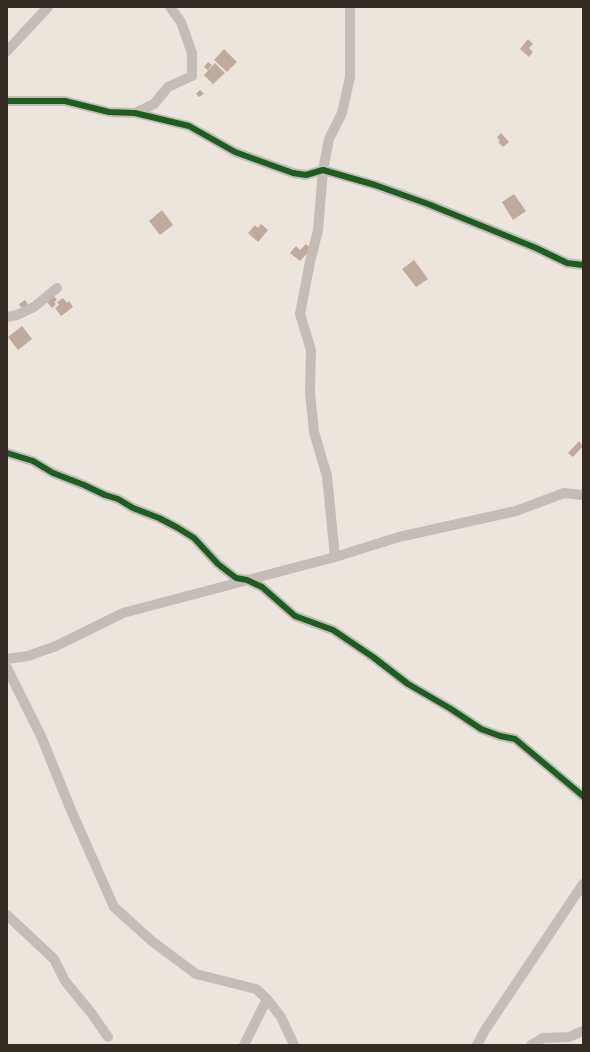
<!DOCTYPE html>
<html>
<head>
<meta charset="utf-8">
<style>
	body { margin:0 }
	#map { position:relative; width:590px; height:1052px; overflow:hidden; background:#ece5dd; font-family:Lato,sans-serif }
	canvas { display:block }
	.frame { position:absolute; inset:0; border:8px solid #342b25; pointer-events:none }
</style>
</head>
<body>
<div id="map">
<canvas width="590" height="1052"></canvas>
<div class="frame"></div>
</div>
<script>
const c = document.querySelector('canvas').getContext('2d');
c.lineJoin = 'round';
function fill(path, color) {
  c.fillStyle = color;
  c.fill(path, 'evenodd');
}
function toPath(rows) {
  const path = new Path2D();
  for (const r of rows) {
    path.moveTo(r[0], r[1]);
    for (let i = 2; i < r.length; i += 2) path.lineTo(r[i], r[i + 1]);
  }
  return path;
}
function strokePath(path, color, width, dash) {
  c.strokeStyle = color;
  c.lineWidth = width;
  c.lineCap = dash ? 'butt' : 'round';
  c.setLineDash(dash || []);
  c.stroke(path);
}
fill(toPath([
	[528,39,533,44,529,48,533,52,529,57,520,49],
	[224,49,237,62,227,72,214,60],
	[208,62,212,65,208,70,204,67],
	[215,63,225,73,213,84,204,75],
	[200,90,204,94,199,97,196,94],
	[501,133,509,142,503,147,498,142,500,141,497,137],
	[514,194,526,211,513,220,502,202],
	[162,210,173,225,160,235,149,221],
	[261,224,268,230,258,242,248,233,255,225,258,228],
	[306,244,311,249,300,261,290,253,296,246,300,250],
	[414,260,428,279,416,287,402,269],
	[54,296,57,300,54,302,56,304,52,308,47,302],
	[63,298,67,303,69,301,73,307,61,316,55,308,59,305,57,302],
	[25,300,29,306,23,310,19,304],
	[22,326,32,339,18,350,8,337],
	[579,441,583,446,573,457,568,453]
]), '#c0aa9e');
strokePath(toPath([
	[7,51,48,7],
	[7,101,65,101,109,112,135,113,189,126,235,152,293,173,306,175,323,170,375,185,428,204,536,248,567,263,583,265],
	[135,113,154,104,168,87,192,76,192,53,181,22,170,7],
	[7,317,17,315,34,307,57,288],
	[7,453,33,461,53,473,84,485,105,495,118,499,133,508,159,518,178,528,194,538,218,564,236,578,247,580,262,587,295,616,333,630,373,657,408,684,451,709,481,729,500,736,515,739,583,796],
	[335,557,327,476,314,432,310,393,311,350,300,314,310,262,318,230,323,170,329,139,342,113,350,77,350,7],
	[7,659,28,656,56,646,123,613,335,557,399,537,516,511,564,493,583,495],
	[7,668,41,736,71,810,114,907,153,942,196,974,256,989,267,999,281,1017,294,1045],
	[7,915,54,959,65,981,92,1014,108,1037],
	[244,1045,267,999],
	[477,1045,485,1030,583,884],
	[531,1045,543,1038,569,1037,583,1031]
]), '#c4bdb7', 10);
strokePath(toPath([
	[7,101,65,101,109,112,135,113,189,126,235,152,293,173,306,175,323,170,375,185,428,204,536,248,567,263,583,265],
	[7,453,33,461,53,473,84,485,105,495,118,499,133,508,159,518,178,528,194,538,218,564,236,578,247,580,262,587,295,616,333,630,373,657,408,684,451,709,481,729,500,736,515,739,583,796]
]), '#1b5e20', 6);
</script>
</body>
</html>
